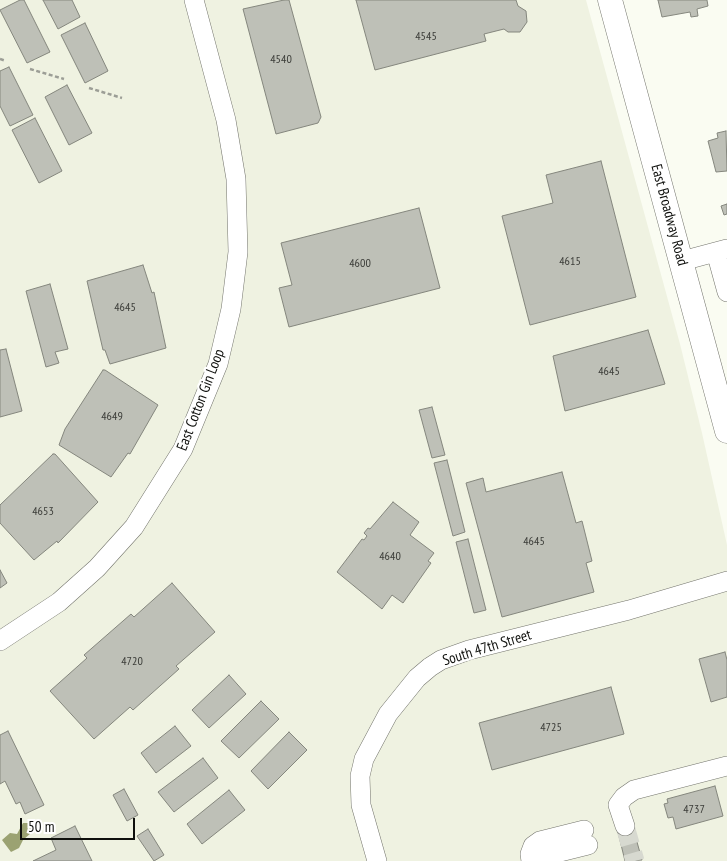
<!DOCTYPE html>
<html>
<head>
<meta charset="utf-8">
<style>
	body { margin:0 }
	#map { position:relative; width:727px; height:861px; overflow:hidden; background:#fafcf2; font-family:"PT Sans Narrow",sans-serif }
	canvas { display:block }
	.scale { position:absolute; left:20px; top:818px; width:115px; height:22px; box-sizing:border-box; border:2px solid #0f100d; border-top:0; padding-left:6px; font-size:15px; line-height:18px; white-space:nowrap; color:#0f100d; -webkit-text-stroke:4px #fff; paint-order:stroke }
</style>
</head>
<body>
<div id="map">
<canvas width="727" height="861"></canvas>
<div class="scale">50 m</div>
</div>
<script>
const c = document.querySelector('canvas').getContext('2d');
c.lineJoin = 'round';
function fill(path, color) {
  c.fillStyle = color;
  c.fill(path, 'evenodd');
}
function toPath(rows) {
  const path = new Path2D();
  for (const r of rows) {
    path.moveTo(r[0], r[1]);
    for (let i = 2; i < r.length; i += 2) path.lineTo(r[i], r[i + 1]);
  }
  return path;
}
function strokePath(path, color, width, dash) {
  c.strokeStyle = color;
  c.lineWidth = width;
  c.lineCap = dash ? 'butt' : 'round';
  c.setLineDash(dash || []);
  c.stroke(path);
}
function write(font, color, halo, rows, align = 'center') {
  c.font = font + ' "PT Sans Narrow",sans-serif';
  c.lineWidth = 4.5;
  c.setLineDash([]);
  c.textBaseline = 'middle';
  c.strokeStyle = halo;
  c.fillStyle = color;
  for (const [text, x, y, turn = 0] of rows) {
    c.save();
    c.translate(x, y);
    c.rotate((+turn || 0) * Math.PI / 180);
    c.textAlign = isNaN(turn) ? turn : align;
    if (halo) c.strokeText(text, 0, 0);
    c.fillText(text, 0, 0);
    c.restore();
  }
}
fill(toPath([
	[0,0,586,0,680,344,702,433,727,545,727,861,0,861]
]), '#eff2e1');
fill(toPath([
	[23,823,28,823,31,827,31,833,23,840,19,848,11,852,2,840,10,833,17,834]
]), '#9ba272');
const building = toPath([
	[20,0,24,0,50,52,27,63,0,10,20,0],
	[43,0,72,0,80,17,58,29,43,0],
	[284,0,289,0,321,117,318,123,276,134,243,9,284,0],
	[356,0,516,0,518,6,526,11,527,22,520,32,508,32,504,29,484,34,486,41,375,70,356,0],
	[658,0,707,0,708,6,697,9,698,16,691,17,690,12,662,17,658,0],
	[85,23,108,71,85,83,61,35,85,23],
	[9,67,33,115,10,126,0,106,0,71,9,67],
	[67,85,92,133,69,145,45,97,67,85],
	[35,118,62,171,39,183,12,130,35,118],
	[726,131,727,171,716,172,708,141,718,138,717,133,726,131],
	[601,161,636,297,530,325,502,216,553,203,546,175,601,161],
	[727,204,727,214,724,215,721,206,727,204],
	[419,208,440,288,289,327,279,288,292,285,281,243,419,208],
	[143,265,152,293,154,292,166,348,110,364,105,350,103,350,87,281,143,265],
	[50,284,68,349,55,352,59,363,46,367,26,291,50,284],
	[648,330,665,384,565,411,553,356,648,330],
	[6,349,22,411,0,417,0,350,6,349],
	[103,370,105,370,158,405,130,454,128,453,111,477,59,445,65,429,103,370],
	[432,407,445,455,432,458,419,410,432,407],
	[53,454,55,454,98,502,58,543,57,541,34,560,0,523,0,505,53,454],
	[447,460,465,532,453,536,434,463,447,460],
	[562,472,576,523,582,521,592,561,586,563,594,592,502,617,466,483,483,478,486,492,562,472],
	[393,502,419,522,410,535,434,553,428,561,431,563,403,603,392,595,382,609,337,572,362,539,364,540,367,536,364,533,368,528,370,529,393,502],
	[468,539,486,610,474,613,456,542,468,539],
	[0,570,7,583,0,588,0,570],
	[172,583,215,632,176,666,179,669,133,710,130,707,94,739,50,691,87,658,84,655,131,614,134,617,172,583],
	[725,652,727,660,727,697,711,702,699,659,725,652],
	[229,675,246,694,209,728,192,710,229,675],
	[611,687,624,734,492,770,479,723,611,687],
	[261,701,279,719,239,758,221,741,261,701],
	[175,726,191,746,156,773,141,753,175,726],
	[8,731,44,805,25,814,20,802,16,804,5,781,0,784,0,735,8,731],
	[289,732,307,750,268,789,251,771,289,732],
	[203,758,218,778,174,812,158,792,203,758],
	[715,786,723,816,676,829,673,817,668,818,664,804,668,803,667,799,715,786],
	[124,789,138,815,127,821,113,795,124,789],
	[229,790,245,810,202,844,187,824,229,790],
	[632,824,642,860,625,861,617,828,632,824],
	[75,826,92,861,33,861,56,850,51,838,75,826],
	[148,829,164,855,154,861,137,836,148,829]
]);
fill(building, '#bec0b7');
strokePath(building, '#85877e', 1);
strokePath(toPath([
	[625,826,635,861]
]), '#d7d9d0', 19, [19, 9]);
const minor = toPath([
	[716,252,727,292],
	[682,261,727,249],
	[0,641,59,602,97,568,134,527,183,449,218,364,231,309,238,252,236,179,226,120,194,0],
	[625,826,618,805,624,797,634,790,727,766],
	[377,861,361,805,360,776,364,759,388,714,417,678,430,667,441,660,469,650,629,610,727,581],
	[531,861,530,854,533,846,540,841,584,830],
	[539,861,544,856,588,845]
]);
const major = toPath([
	[610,0,727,431]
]);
strokePath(minor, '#74756d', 20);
strokePath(major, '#74756d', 25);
strokePath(toPath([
	[0,59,6,61],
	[30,69,64,79],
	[89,88,122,98]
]), '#9c9e96', 2.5, [4, 2.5]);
strokePath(minor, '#fff', 19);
strokePath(major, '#fff', 24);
write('12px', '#3b3c38', null, [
	["4545",426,37],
	["4540",281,60],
	["4615",570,262],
	["4600",360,264],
	["4645",125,308],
	["4645",609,372],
	["4649",112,417],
	["4653",43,512],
	["4645",534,542],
	["4640",390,557],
	["4720",132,662],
	["4725",551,728],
	["4737",694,810]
]);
write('15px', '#0f100d', '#fff', [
	["East Broadway Road",669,215,75],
	["East Cotton Gin Loop",201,400,-69],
	["South 47th Street",487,648,-17]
]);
</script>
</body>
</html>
